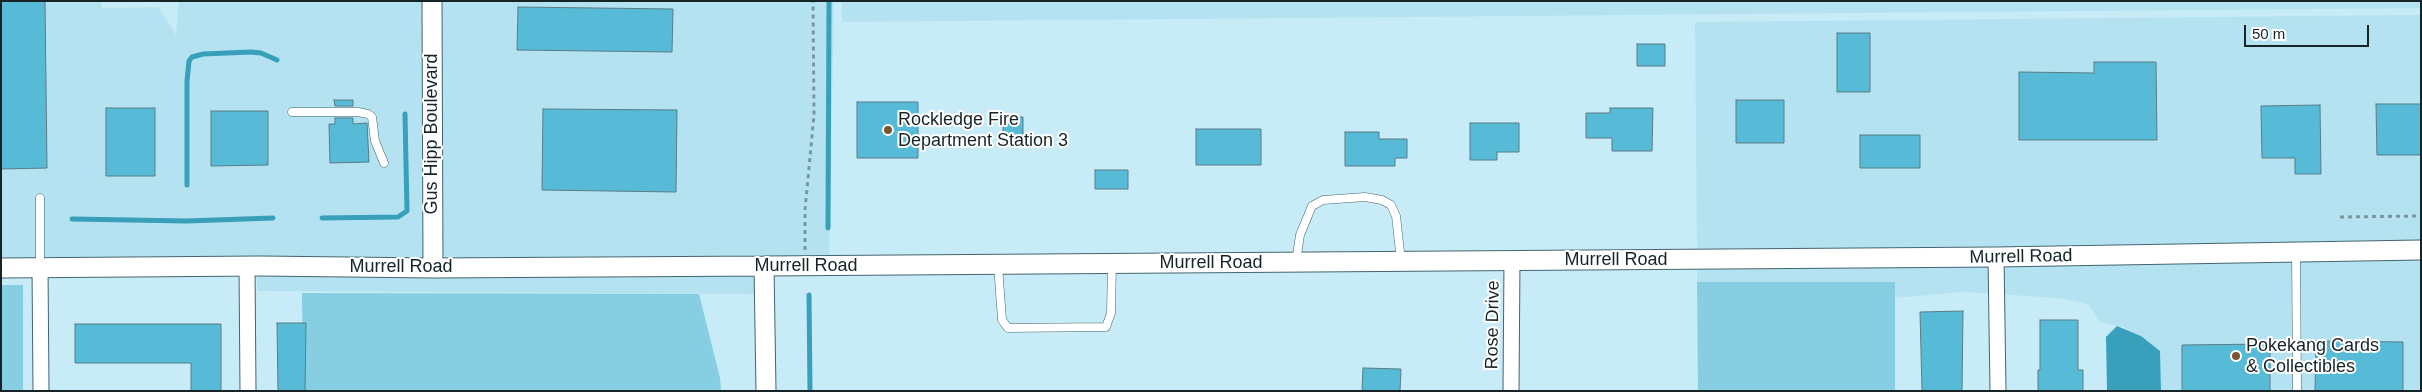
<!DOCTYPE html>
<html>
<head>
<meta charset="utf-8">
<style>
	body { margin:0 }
	#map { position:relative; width:2422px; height:392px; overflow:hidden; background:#c7ecf7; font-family:Arial,sans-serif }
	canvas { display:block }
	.frame { position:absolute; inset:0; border:2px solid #162428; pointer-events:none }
	.scale { position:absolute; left:2244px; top:25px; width:125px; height:22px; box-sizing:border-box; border:2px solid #162428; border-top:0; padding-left:6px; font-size:15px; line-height:18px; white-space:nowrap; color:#162428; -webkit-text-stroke:4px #fff; paint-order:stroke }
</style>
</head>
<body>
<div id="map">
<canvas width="2422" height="392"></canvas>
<div class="frame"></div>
<div class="scale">50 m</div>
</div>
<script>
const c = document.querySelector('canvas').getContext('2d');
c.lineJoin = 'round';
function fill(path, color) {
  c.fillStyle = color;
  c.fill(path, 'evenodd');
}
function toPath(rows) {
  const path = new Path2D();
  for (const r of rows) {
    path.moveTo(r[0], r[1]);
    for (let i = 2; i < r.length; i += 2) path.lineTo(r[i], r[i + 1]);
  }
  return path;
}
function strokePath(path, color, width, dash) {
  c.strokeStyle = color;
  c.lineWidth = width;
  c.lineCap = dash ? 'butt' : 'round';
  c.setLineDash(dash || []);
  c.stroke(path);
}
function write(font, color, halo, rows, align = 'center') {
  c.font = font + ' Arial,sans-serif';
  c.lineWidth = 4;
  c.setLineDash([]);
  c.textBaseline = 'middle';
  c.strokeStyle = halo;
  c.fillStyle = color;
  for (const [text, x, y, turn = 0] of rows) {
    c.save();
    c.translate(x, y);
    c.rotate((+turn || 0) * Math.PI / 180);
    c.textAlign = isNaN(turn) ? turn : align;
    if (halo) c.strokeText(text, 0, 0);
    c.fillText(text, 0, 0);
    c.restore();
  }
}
fill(toPath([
	[1,1,101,1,102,8,158,7,176,35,179,1,422,1,423,259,1,259],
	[442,1,834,1,829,257,442,259],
	[842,1,2421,1,2421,8,842,22],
	[2421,15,2421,242,1996,249,1697,251,1695,22],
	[2421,259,2421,391,2161,391,2160,351,2141,336,2123,327,2100,322,2088,304,2059,298,1962,292,1895,298,1895,282,1697,282,1697,268],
	[257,274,755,275,755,294,257,291]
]), '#b4e2f0');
fill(toPath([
	[1697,282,1895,282,1895,391,1698,391],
	[1,285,23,285,23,391,1,391],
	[302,293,699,294,720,378,721,391,303,391]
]), '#87cee3');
fill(toPath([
	[2117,326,2141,336,2160,351,2161,391,2107,391,2106,337]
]), '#39a0bb');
strokePath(toPath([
	[187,185,187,81,189,61,192,57,203,54,251,52,261,53,277,60],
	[322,218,398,217,407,211,405,114],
	[72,219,187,221,273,218],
	[828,228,829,1],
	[809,295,810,391]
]), '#39a0bb', 5);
const building = toPath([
	[1,1,45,1,47,168,1,169,1,1],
	[518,7,673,9,672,52,517,50,518,7],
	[1837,33,1870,33,1870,92,1837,92,1837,33],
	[1637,44,1665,44,1665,66,1637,66,1637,44],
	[2094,62,2156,62,2157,140,2019,140,2019,72,2094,73,2094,62],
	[334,100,353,100,353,106,335,106,334,100],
	[1736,100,1784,100,1784,143,1736,143,1736,100],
	[857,102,918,102,918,158,857,158,857,102],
	[2376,104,2421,104,2421,155,2377,155,2376,104],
	[2320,105,2321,174,2295,174,2295,158,2262,158,2261,106,2320,105],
	[106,108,155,108,155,176,106,176,106,108],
	[1610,108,1653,108,1652,151,1612,151,1612,138,1586,138,1586,113,1610,113,1610,108],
	[543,109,677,110,676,192,542,190,543,109],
	[211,111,268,111,268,165,211,166,211,111],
	[1003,117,1023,117,1023,145,1003,145,1003,117],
	[335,118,353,118,353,124,367,123,369,162,330,163,329,124,335,124,335,118],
	[1470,123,1519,123,1519,152,1497,152,1497,160,1470,160,1470,123],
	[1196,129,1261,129,1261,165,1196,165,1196,129],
	[1345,132,1379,132,1379,139,1407,139,1407,158,1395,158,1395,166,1345,166,1345,132],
	[1860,135,1920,135,1920,168,1860,168,1860,135],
	[1095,170,1128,170,1128,189,1095,189,1095,170],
	[1963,311,1962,391,1922,391,1920,312,1963,311],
	[2040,320,2078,320,2078,370,2083,370,2083,391,2038,391,2038,370,2040,370,2040,320],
	[277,323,306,323,305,391,278,391,277,323],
	[75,324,221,324,221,391,191,391,191,363,75,363,75,324],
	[2316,341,2403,342,2403,391,2315,391,2316,341],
	[2270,344,2270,391,2182,391,2182,345,2270,344],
	[1363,368,1401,369,1400,391,1362,391,1363,368]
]);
fill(building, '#57bbd7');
strokePath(building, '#5a7c87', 1);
const service = toPath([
	[292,112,358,112,368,114,372,117,375,141,384,163],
	[2296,252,2297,391],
	[1296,262,1300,235,1312,206,1323,200,1365,197,1382,200,1391,205,1396,216,1401,261],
	[998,265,1002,320,1008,328,1106,327,1111,313,1112,263],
	[40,267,40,198]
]);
const minor = toPath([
	[1996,257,1998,391],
	[247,266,248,391],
	[40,267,41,391],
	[1511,391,1512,260]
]);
const tertiary = toPath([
	[432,1,433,268],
	[764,266,766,391],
	[1,268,261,266,433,268,764,266,1996,257,2421,250]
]);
strokePath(service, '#44656f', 9);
strokePath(minor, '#44656f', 17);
strokePath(tertiary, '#44656f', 21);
strokePath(toPath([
	[2340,217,2421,216],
	[805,250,805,210,814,115,813,1]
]), '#7b969e', 3, [4, 4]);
strokePath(service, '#fff', 8);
strokePath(minor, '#fff', 15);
strokePath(tertiary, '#fff', 19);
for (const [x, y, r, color] of [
	[888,130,5,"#78552d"],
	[2236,356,5,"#78552d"]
]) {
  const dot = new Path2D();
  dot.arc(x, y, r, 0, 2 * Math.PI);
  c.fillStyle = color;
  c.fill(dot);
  strokePath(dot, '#fff', 2);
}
write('18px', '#162428', '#fff', [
	["Rockledge Fire",898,120],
	["Department Station 3",898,141],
	["Pokekang Cards",2246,346],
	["& Collectibles",2246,367]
], 'left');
write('18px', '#162428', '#fff', [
	["Gus Hipp Boulevard",432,134,-90],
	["Murrell Road",2021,257,-1],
	["Murrell Road",1616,260],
	["Murrell Road",1211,263],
	["Murrell Road",806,266],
	["Murrell Road",401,267],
	["Rose Drive",1493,325,-89]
]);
</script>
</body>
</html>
